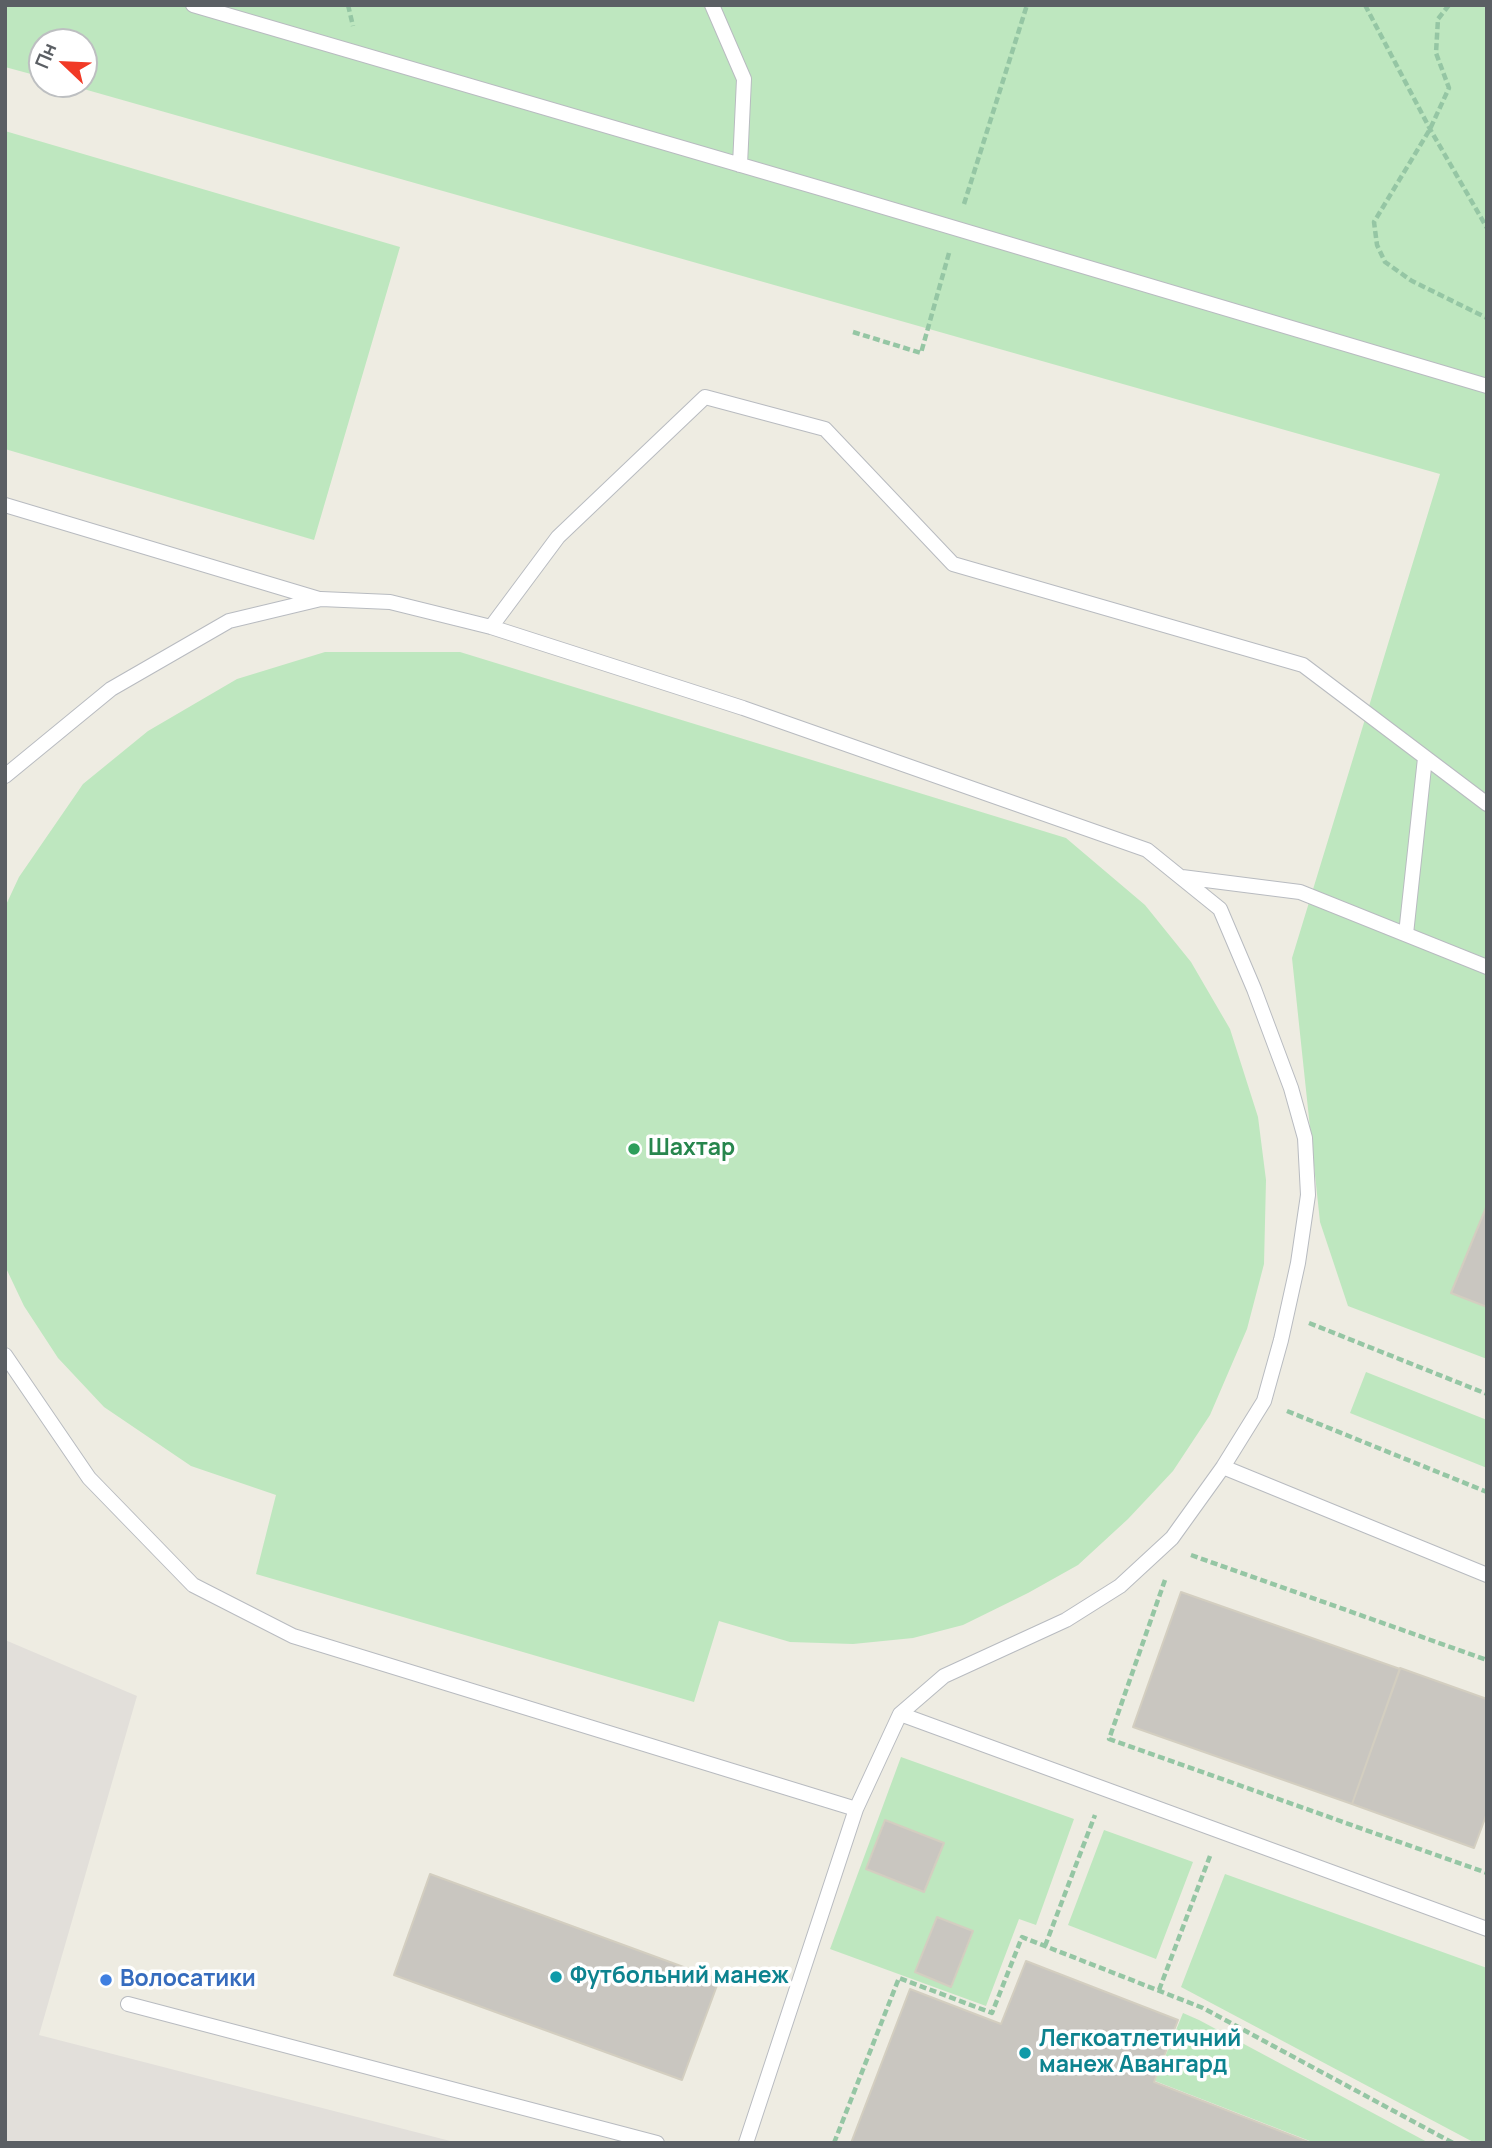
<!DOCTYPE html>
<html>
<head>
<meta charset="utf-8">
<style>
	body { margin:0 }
	#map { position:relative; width:1492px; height:2148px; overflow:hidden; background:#eeece2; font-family:Manrope,sans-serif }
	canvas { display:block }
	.frame { position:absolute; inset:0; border:7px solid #5b5f64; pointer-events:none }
	.north { position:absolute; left:28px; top:28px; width:70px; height:70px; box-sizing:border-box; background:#fff; border:2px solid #bdbfc1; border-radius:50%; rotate:293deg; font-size:19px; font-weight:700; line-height:28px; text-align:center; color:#5b5f64 }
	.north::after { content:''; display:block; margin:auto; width:24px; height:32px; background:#f13a26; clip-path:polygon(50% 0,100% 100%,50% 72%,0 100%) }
</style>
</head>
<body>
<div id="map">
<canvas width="1492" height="2148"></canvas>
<div class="frame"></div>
<div class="north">Пн</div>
</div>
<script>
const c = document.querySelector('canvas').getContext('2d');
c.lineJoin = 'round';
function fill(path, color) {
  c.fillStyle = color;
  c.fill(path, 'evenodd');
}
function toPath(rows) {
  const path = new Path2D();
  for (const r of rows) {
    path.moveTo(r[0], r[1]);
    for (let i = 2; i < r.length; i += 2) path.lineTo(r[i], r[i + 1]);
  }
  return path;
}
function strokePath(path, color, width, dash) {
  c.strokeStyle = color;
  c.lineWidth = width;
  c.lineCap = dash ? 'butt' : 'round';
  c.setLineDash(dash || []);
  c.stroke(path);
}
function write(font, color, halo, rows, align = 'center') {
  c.font = font + ' Manrope,sans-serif';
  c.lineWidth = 7;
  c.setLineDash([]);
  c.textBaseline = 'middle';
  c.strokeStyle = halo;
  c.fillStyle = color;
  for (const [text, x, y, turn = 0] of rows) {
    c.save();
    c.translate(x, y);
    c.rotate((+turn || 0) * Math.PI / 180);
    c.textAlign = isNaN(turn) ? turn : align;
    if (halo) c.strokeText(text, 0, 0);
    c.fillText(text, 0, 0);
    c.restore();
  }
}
fill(toPath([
	[5,1640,137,1696,39,2035,458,2143,5,2143]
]), '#e2dfda');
fill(toPath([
	[5,5,1487,5,1487,1359,1348,1306,1320,1222,1292,958,1440,474,66,84,84,84,84,42,42,42,42,77,5,67],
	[5,131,400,247,314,540,5,449],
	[325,652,460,652,1066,838,1145,905,1191,962,1230,1029,1258,1117,1266,1180,1264,1264,1247,1329,1210,1415,1173,1471,1128,1519,1078,1565,1028,1593,963,1625,913,1638,853,1644,790,1642,719,1621,694,1702,256,1574,276,1495,191,1466,104,1407,58,1358,24,1306,5,1266,5,907,19,877,83,784,148,731,237,679],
	[1366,1372,1487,1420,1487,1468,1350,1413],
	[901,1757,1074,1819,1036,1925,1019,1919,986,2006,830,1949],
	[1104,1830,1193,1862,1156,1959,1068,1925],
	[1225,1874,1487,1968,1487,2143,1475,2143,1181,1987],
	[1183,2013,1199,2020,1429,2143,1315,2143,1155,2081]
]), '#bee7bf');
const building = toPath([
	[1487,1205,1487,1307,1451,1293,1487,1205],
	[1181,1592,1400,1669,1352,1804,1133,1727,1181,1592],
	[1400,1668,1487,1699,1487,1813,1474,1848,1352,1804,1400,1668],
	[885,1820,944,1843,924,1892,866,1869,885,1820],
	[430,1874,719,1980,682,2080,394,1975,430,1874],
	[937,1917,973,1931,951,1987,915,1972,937,1917],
	[1026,1961,1178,2020,1154,2082,1311,2143,851,2143,910,1989,1001,2024,1026,1961]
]);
fill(building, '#c9c6c0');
strokePath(building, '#d3cec0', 2);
const lane = toPath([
	[193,5,823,189,1487,386],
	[712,5,744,79,740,165],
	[5,505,319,599],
	[491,627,558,537,705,397,825,429,953,564,1303,665,1487,804],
	[5,776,111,689,229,621,321,599,390,602,491,627,743,708,1147,850,1220,909,1254,989,1291,1088,1305,1138,1308,1195,1298,1263,1281,1340,1264,1401,1223,1467,1172,1538,1120,1586,1066,1620,944,1676,900,1714,856,1809,746,2143],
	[1182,877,1300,892,1487,967],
	[1406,934,1425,758],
	[5,1355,89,1478,193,1585,293,1636,856,1809],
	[1223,1467,1487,1575],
	[900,1714,1487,1929],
	[128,2004,657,2143]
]);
strokePath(lane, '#b8bbc0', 16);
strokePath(toPath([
	[348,5,353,26],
	[1365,5,1430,129,1487,228],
	[1449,5,1438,19,1436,53,1449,88,1430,129,1374,222,1377,245,1385,262,1412,281,1487,318],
	[964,204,1027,5],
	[853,332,921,353,949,253],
	[1309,1323,1487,1394],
	[1287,1411,1487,1492],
	[1191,1555,1487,1660],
	[1165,1580,1109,1739,1487,1873],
	[1045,1946,1095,1815],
	[1159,1990,1210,1856],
	[834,2143,899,1978,992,2013,1022,1937,1203,2008,1453,2143]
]), '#95c6a4', 4.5, [7, 3.5]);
strokePath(lane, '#fff', 14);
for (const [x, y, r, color] of [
	[634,1149,7,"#2e9e5b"],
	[556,1977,7,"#0f9aa8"],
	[106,1980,7,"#3f7fe0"],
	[1025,2053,7,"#0f9aa8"]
]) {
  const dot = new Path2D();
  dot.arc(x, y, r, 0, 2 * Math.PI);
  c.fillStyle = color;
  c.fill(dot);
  strokePath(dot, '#fff', 2.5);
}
write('bold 23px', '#27864d', '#fff', [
	["Шахтар",648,1149]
], 'left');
write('bold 23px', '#0d838f', '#fff', [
	["Футбольний манеж",570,1977],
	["Легкоатлетичний",1039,2040],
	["манеж Авангард",1039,2066]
], 'left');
write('bold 23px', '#366cbe', '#fff', [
	["Волосатики",120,1980]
], 'left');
</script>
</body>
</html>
